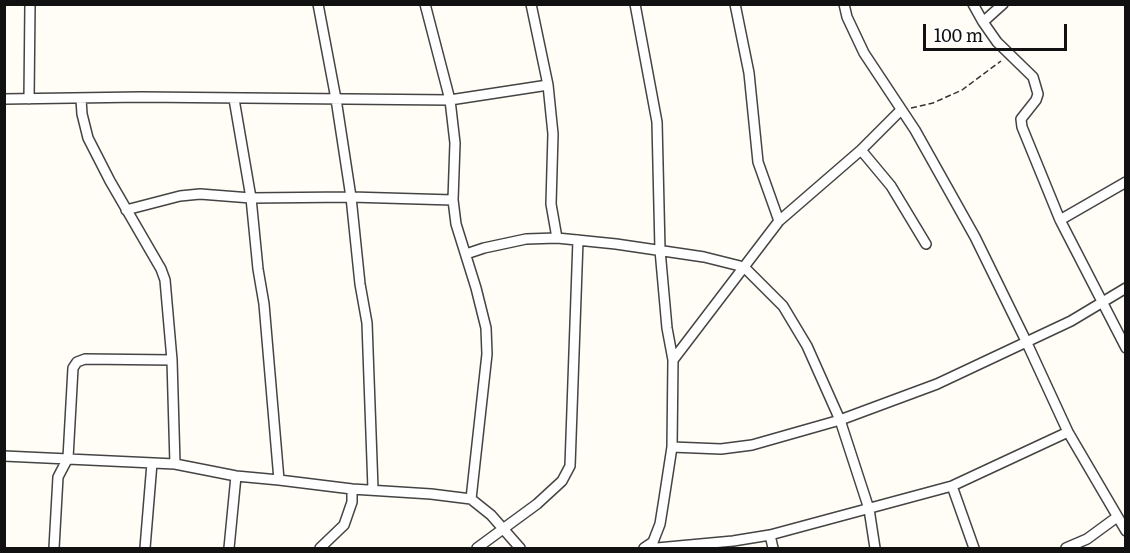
<!DOCTYPE html>
<html>
<head>
<meta charset="utf-8">
<style>
	body { margin:0 }
	#map { position:relative; width:1130px; height:553px; overflow:hidden; background:#fffdf5; font-family:Literata,serif }
	canvas { display:block }
	.frame { position:absolute; inset:0; border:6px solid #111; pointer-events:none }
	.scale { position:absolute; left:923px; top:24px; width:144px; height:27px; box-sizing:border-box; border:3px solid #111; border-top:0; padding-left:8px; font-size:18px; line-height:21px; white-space:nowrap; color:#111; -webkit-text-stroke:4px #fff; paint-order:stroke }
</style>
</head>
<body>
<div id="map">
<canvas width="1130" height="553"></canvas>
<div class="frame"></div>
<div class="scale">100 m</div>
</div>
<script>
const c = document.querySelector('canvas').getContext('2d');
c.lineJoin = 'round';
function toPath(rows) {
  const path = new Path2D();
  for (const r of rows) {
    path.moveTo(r[0], r[1]);
    for (let i = 2; i < r.length; i += 2) path.lineTo(r[i], r[i + 1]);
  }
  return path;
}
function strokePath(path, color, width, dash) {
  c.strokeStyle = color;
  c.lineWidth = width;
  c.lineCap = dash ? 'butt' : 'round';
  c.setLineDash(dash || []);
  c.stroke(path);
}
const minor = toPath([
	[318,4,336,99,351,197,360,284,367,323,373,489],
	[425,4,450,100,455,143,453,200,456,224,476,288,486,328,487,354,471,499],
	[531,4,548,85,553,134,551,204,557,238],
	[635,4,657,122,660,250,667,328,673,360],
	[735,4,749,73,758,162,779,221],
	[844,4,847,17,864,53,915,130,975,237,1026,341,1068,432,1126,531],
	[973,4,983,22,997,42,1033,77,1038,94,1036,100,1021,119,1022,127,1060,220,1126,348],
	[983,22,1003,4],
	[4,99,141,97,450,100,548,85],
	[29,99,30,4],
	[81,99,82,114,88,138,110,181,161,269,165,280,172,360,175,464],
	[234,99,251,198,258,269,264,304,279,480],
	[861,150,891,186,926,244],
	[126,210,180,196,200,194,251,198,351,197,453,200],
	[1060,220,1126,182],
	[466,254,484,248,526,239,557,238,616,244,704,257,744,267,783,306,807,346,840,420,869,509,875,548],
	[672,447,721,449,752,445,840,420,937,384,1071,321,1126,288],
	[4,456,175,464,236,476,279,480,352,489,431,494,471,499,491,515,520,548],
	[952,486,974,548],
	[770,535,773,548],
	[54,548,58,477,68,458,73,368,77,362,85,359,172,360],
	[145,548,152,463],
	[229,548,236,476],
	[320,548,344,525,352,502,352,489],
	[477,548,537,504,562,481,570,466,578,240],
	[644,548,653,542,660,524,664,499,672,447,673,360,779,221,861,150,901,110],
	[657,548,733,541,770,535,952,486,1068,432],
	[1066,548,1087,539,1117,517]
]);
strokePath(minor, '#444', 12);
strokePath(toPath([
	[911,108,933,103,962,90,1001,61]
]), '#333', 1.5, [6, 3]);
strokePath(minor, '#fff', 9);
</script>
</body>
</html>
